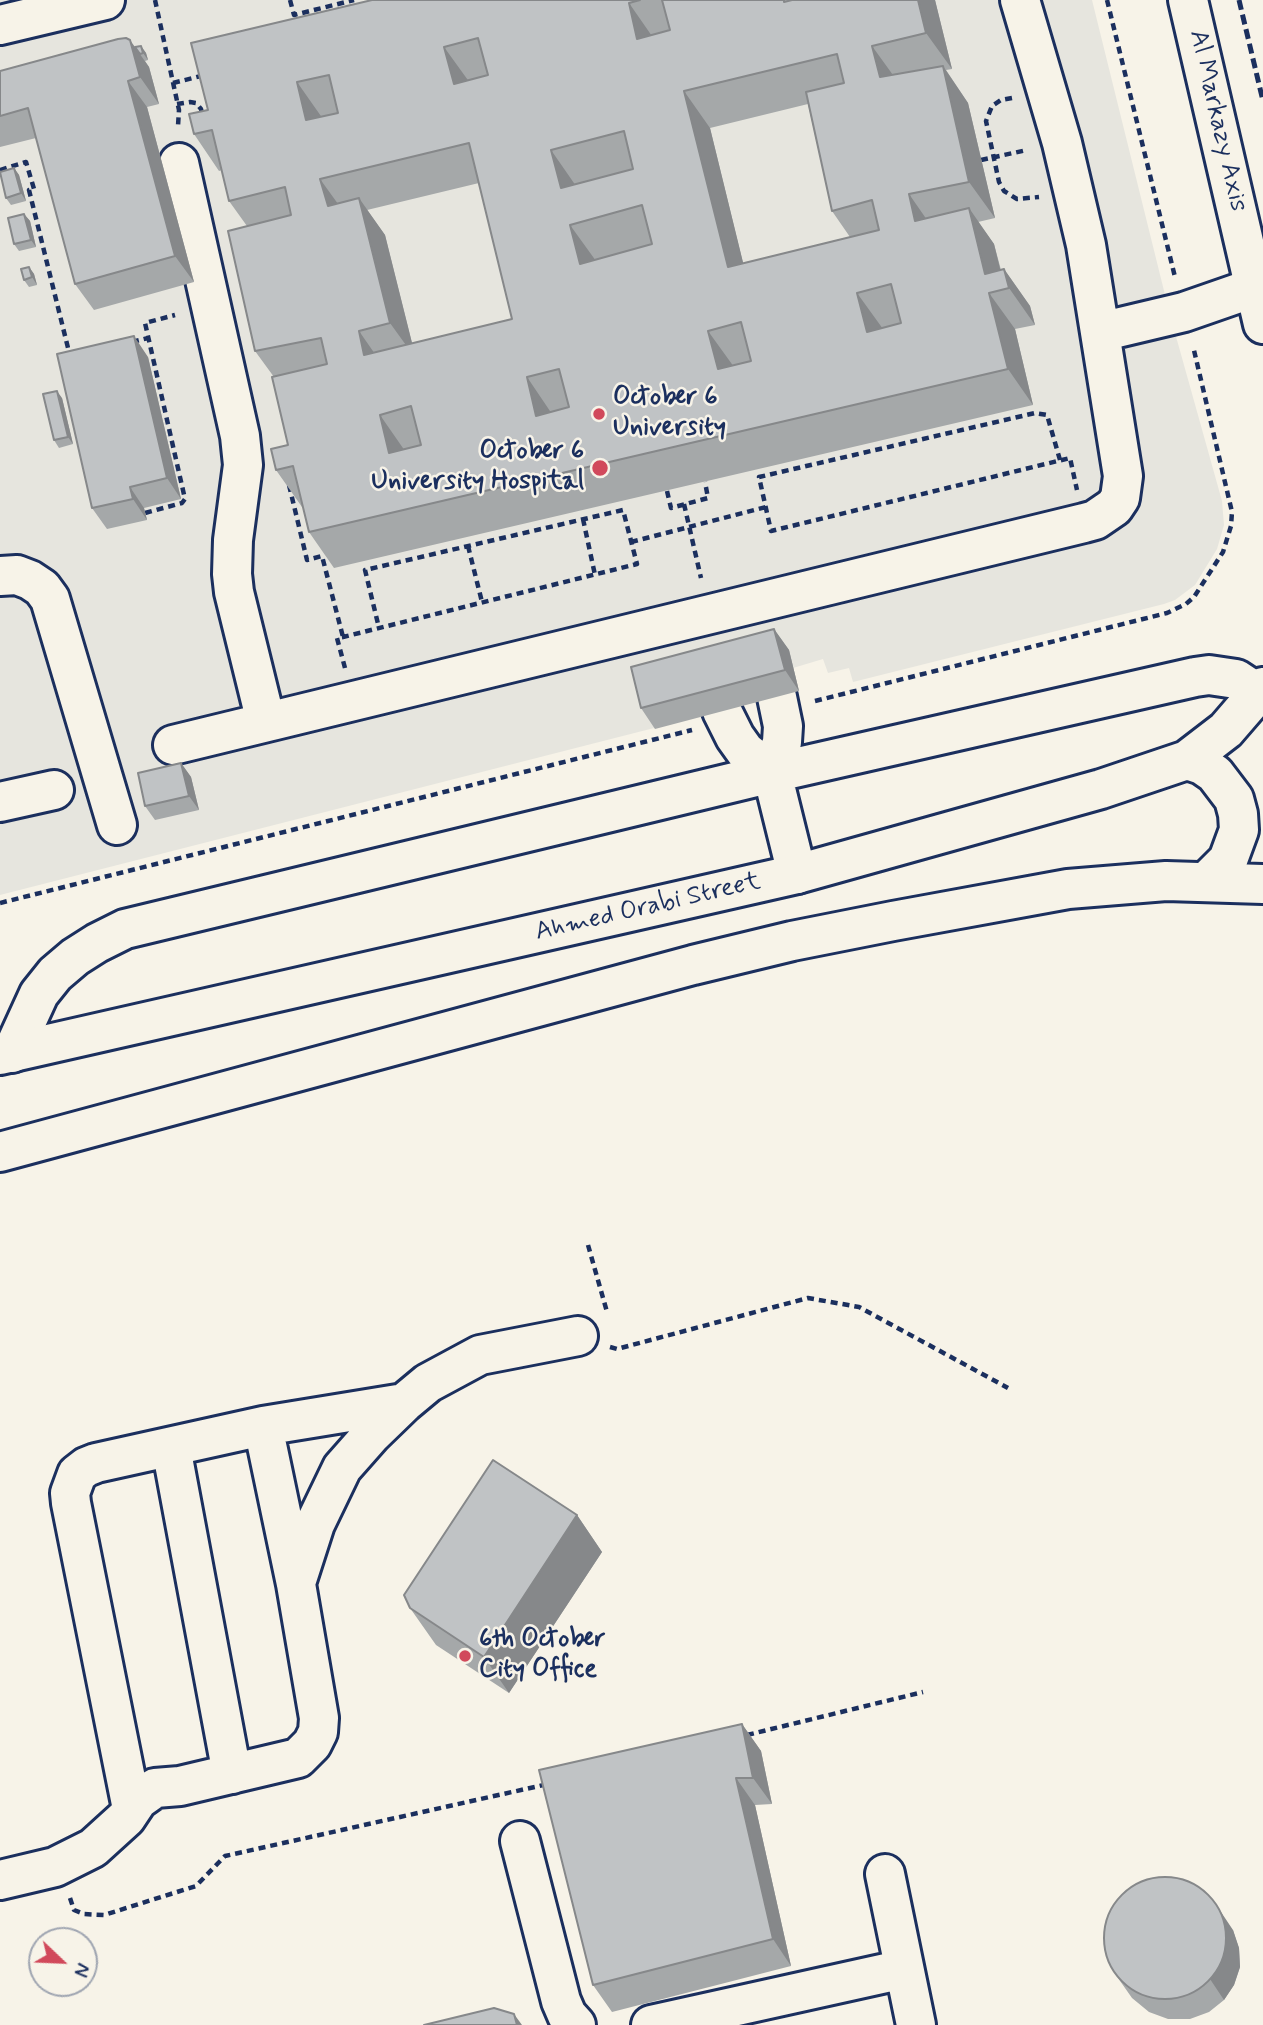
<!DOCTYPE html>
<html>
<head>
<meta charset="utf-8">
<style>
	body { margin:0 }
	#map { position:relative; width:1263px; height:2025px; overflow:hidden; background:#f7f3e8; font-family:Mynerve,sans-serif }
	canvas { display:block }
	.north { position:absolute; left:28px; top:1927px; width:70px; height:70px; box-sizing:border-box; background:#f7f3e8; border:2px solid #9fa5b1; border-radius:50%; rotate:113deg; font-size:19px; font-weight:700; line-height:28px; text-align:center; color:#1b2f5e }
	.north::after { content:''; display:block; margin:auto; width:24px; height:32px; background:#d1495b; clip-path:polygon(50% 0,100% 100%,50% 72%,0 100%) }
</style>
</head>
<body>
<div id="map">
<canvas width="1263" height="2025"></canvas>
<div class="north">N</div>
</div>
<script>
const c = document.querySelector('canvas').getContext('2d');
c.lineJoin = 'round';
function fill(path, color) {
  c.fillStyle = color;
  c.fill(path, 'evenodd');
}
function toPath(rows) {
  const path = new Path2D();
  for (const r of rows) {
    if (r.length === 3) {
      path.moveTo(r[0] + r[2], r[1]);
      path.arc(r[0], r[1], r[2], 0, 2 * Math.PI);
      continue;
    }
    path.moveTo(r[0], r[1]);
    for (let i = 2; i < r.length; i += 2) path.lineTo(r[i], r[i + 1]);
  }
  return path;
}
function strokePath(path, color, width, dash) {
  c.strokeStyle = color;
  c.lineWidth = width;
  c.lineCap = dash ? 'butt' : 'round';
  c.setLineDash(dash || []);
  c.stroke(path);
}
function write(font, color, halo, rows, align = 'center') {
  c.font = font + ' Mynerve,sans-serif';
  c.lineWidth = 5;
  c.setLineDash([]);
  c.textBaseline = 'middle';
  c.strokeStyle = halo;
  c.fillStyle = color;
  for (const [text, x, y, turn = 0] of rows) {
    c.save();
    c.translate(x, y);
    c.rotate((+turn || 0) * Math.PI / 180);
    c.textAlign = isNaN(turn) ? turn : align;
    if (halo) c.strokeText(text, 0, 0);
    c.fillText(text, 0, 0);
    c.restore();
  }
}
fill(toPath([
	[0,0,1092,0,1170,315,1222,501,1224,525,1217,549,1195,585,1175,600,1164,604,853,682,849,668,828,673,823,659,793,668,799,691,0,895]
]), '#e6e5de');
const minor = toPath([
	[0,25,105,0],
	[179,163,240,436,243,465,233,540,232,574,234,592,266,722],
	[1100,332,1184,312,1256,287],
	[0,576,17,575,30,580,42,588,50,599,117,825],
	[777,697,783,726,782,742,772,773,797,874],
	[722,711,735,737,745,751,772,773],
	[173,745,1084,523,1095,520,1114,507,1120,498,1123,476,1086,245,1062,143,1020,0],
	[0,802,54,790],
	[12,1053,39,994,55,974,75,957,97,943,125,929,772,773,1195,677,1209,675,1236,679,1259,694],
	[171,1447,232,1774],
	[296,1583,315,1524,342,1468,372,1434,404,1403,428,1383,480,1355,578,1336],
	[132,1809,71,1503,70,1493,77,1474,86,1467,96,1463,263,1426,404,1403],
	[520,1841,561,2001,567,2015,576,2025],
	[885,1874,916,2025],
	[0,1880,55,1867,93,1848,126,1818,138,1800,155,1788,180,1786,298,1758,312,1744,318,1732,319,1718,296,1584,263,1426],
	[651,2025,904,1969]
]);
const major = toPath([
	[1188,0,1263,324],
	[1187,760,1202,765,1215,774,1234,799,1238,814,1239,830,1228,860,1206,882],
	[0,1055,797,874,1101,789,1187,760,1226,730,1263,687],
	[0,1152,693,965,792,941,893,921,1068,889,1166,881,1263,884]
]);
strokePath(minor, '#1b2f5e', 44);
strokePath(major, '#1b2f5e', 44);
strokePath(toPath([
	[155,0,179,110,178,126],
	[290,0,294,15,354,0],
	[1107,0,1175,277],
	[173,83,205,75],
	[1012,98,1001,100,992,106,986,121,999,182,1004,191,1017,199,1039,197],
	[177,104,190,102,196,103,201,109,203,117],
	[981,160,1027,150],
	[0,170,26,162,34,189,29,190,70,356],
	[132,342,148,338],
	[1060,460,1047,415,1035,413,759,477,771,531,1070,458,1077,490],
	[289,485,307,560,322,556,343,637],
	[667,491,671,508,708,498,705,482],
	[684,504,701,578],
	[145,513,182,503,185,499,145,323,175,315],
	[583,519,595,575],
	[631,542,766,507],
	[468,546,482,602],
	[345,668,337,638,343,637,637,564,623,510,365,570,379,628],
	[815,701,1167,613,1186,604,1194,597,1223,552,1231,526,1232,512,1193,346],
	[0,903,692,730],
	[588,1245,607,1312],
	[610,1347,617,1349,808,1298,859,1307,1008,1388],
	[747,1735,923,1692],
	[70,1898,74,1910,84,1914,104,1915,196,1886,225,1856,548,1784]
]), '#1b2f5e', 4.5, [7, 5]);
strokePath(minor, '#f7f3e8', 38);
strokePath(major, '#f7f3e8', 38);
strokePath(toPath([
	[1239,0,1263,101]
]), '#1b2f5e', 5, [10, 5]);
fill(toPath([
	[372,0,935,0,952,69,946,70,968,103,995,218,978,222,994,244,1001,270,1004,269,1030,306,1035,325,1015,329,1033,405,334,568,309,532,303,507,302,507,276,470,288,445,274,377,255,351,247,226,229,201,222,170,219,171,194,134,208,110],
	[808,104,832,211,850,237,743,263,710,128],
	[479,183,512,319,412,343,385,235,367,210],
	[141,46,146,53,148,60,145,61,149,67,159,104,147,107,194,282,94,310,75,284,36,138,0,147,0,71],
	[14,168,19,175,26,201,11,205,6,198],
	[24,214,30,221,36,247,19,251,14,244],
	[29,267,34,274,37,285,29,287,24,280],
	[148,357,181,499,144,508,147,520,107,529,92,508],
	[62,398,73,444,59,448,54,440],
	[774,629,789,650,799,691,655,729,641,708],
	[181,763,191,777,199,810,155,820,145,806],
	[577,1515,602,1552,509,1693,436,1645,410,1608],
	[742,1724,761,1751,772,1804,755,1805,791,1966,612,2012,593,1985],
	[1233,1930,1239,1948,1240,1967,1234,1985,1224,2000,1209,2012,1190,2019,1168,2019,1149,2012,1132,1998,1118,1978]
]), '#a5a8a9');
fill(toPath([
	[918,0,935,0,952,69,926,33],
	[629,3,654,39,637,39],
	[130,40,149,67,159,104,140,77],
	[141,46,146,53,148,60,143,53],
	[872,46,898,82,880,77],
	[444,47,470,83,454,84],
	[943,66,968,103,995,218,969,182],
	[128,81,147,107,194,282,175,256],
	[297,82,323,119,306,120],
	[684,91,710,128,753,303,728,267],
	[551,150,576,186,561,188],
	[14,168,19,175,26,201,21,193],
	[320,179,346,215,328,206],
	[909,194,934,230,915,221],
	[359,198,385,235,416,359,390,323],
	[969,208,994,244,1005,289,985,274],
	[24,214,30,221,36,247,31,240],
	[570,225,596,261,580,264],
	[29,267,34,274,37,285,32,277],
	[1004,269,1030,306,1035,325,1009,288],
	[857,293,883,329,867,332],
	[989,293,1015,329,1033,405,1008,369],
	[359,331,384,367,364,355],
	[708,331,734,367,718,369],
	[134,336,148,357,181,499,167,478],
	[527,377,552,414,536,416],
	[57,391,62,398,73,444,68,437],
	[380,415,405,451,389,453],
	[130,487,144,508,147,520,133,499],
	[774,629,789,650,799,691,785,670],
	[181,763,191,777,199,810,189,796],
	[577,1515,602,1552,509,1693,484,1657],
	[742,1724,761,1751,772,1804,753,1778],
	[736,1778,755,1805,791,1966,773,1939],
	[1219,1909,1233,1930,1239,1948,1240,1967,1234,1985,1224,2000,1210,1979],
	[514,2014,522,2025,517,2025]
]), '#86888a');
const building = toPath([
	[372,0,640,0,629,3,637,39,670,30,662,0,784,0,784,2,792,0,918,0,926,33,872,46,880,77,943,66,969,182,909,194,915,221,969,208,985,274,1004,269,1009,288,989,293,1008,369,309,532,293,466,276,470,271,449,288,445,272,377,327,364,321,338,255,351,228,231,291,215,285,187,229,201,212,130,194,134,189,114,208,110,191,43,372,0],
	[478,38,488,75,454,84,444,47,478,38],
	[837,54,844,83,806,92,832,211,872,200,879,230,728,267,684,91,837,54],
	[329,75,338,113,306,120,297,82,329,75],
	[624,131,633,169,561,188,551,150,624,131],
	[469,143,512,319,364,355,359,331,390,323,359,198,328,206,320,179,469,143],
	[642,205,652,244,580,264,570,225,642,205],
	[891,284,901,323,867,332,857,293,891,284],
	[741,322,751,361,718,369,708,331,741,322],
	[559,369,569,407,536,416,527,377,559,369],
	[411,406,421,445,389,453,380,415,411,406],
	[126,38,130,40,140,77,128,81,175,256,75,284,28,108,0,116,0,71,118,39,126,38],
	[141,46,143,53,140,54,135,47,141,46],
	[14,168,21,193,6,198,0,172,14,168],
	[24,214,31,240,14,244,8,218,24,214],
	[29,267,32,277,24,280,21,269,29,267],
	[134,336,167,478,130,487,133,499,92,508,57,354,134,336],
	[57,391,68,437,54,440,43,394,57,391],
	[774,629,785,670,641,708,631,667,774,629],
	[181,763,189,796,145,806,138,773,181,763],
	[493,1460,577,1515,484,1657,410,1608,404,1595,493,1460],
	[742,1724,753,1778,736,1778,773,1939,593,1985,539,1770,742,1724],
	[1165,1938,61],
	[494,2008,514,2014,517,2025,424,2025,494,2008]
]);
fill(building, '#c0c3c5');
strokePath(building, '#86888a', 2);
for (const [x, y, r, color] of [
	[599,414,7,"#d1495b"],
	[600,468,9,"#d1495b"],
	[465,1656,7,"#d1495b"]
]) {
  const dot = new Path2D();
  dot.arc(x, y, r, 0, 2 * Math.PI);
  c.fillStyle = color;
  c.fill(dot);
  strokePath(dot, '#f7f3e8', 2.5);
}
write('26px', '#1b2f5e', '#f7f3e8', [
	["Al Markazy Axis",1217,121,77],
	["Ahmed Orabi Street",648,908,-13]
]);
write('bold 26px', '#1b2f5e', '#f7f3e8', [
	["October 6",613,399],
	["University",613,429],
	["October 6",584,453,"right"],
	["University Hospital",584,483,"right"],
	["6th October",479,1641],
	["City Office",479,1671]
], 'left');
</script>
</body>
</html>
